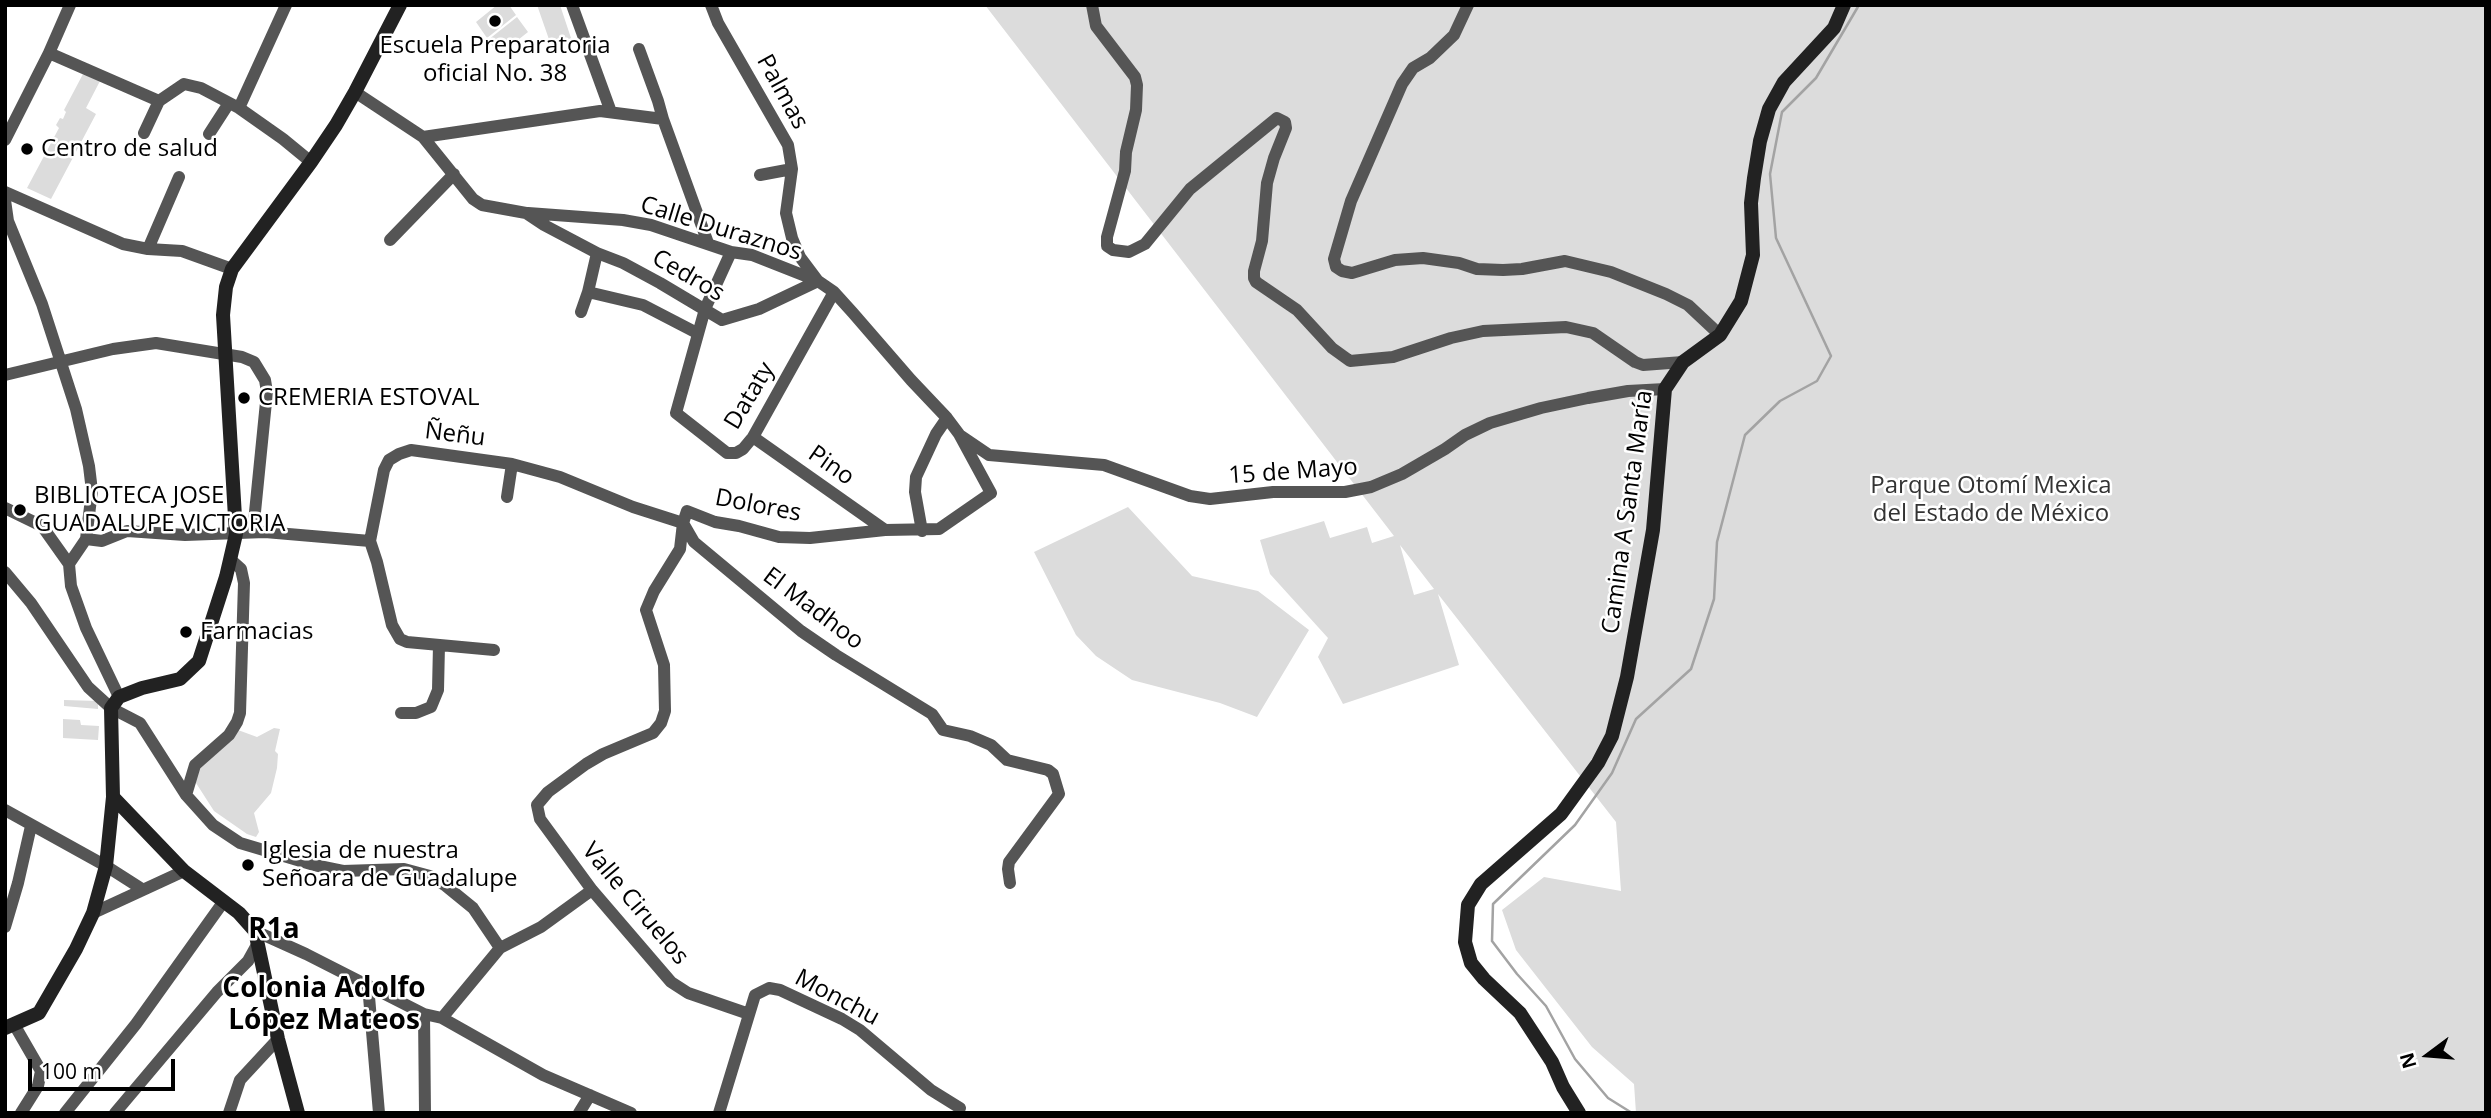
<!DOCTYPE html>
<html>
<head>
<meta charset="utf-8">
<style>
	body { margin:0 }
	#map { position:relative; width:2491px; height:1118px; overflow:hidden; background:#fff; font-family:"Open Sans",sans-serif }
	canvas { display:block }
	.frame { position:absolute; inset:0; border:7px solid #000; pointer-events:none }
	.north { position:absolute; left:2393px; top:1020px; width:70px; height:70px; -webkit-text-stroke:5px #fff; paint-order:stroke; rotate:254deg; font-size:19px; font-weight:700; line-height:28px; text-align:center; color:#000 }
	.north::after { content:''; display:block; margin:auto; width:24px; height:32px; background:#000; clip-path:polygon(50% 0,100% 100%,50% 72%,0 100%) }
	.scale { position:absolute; left:28px; top:1059px; width:147px; height:32px; box-sizing:border-box; border:4px solid #000; border-top:0; padding-left:9px; font-size:21px; line-height:24px; white-space:nowrap; color:#000; -webkit-text-stroke:5px #fff; paint-order:stroke }
</style>
</head>
<body>
<div id="map">
<canvas width="2491" height="1118"></canvas>
<div class="frame"></div>
<div class="north">N</div>
<div class="scale">100 m</div>
</div>
<script>
const c = document.querySelector('canvas').getContext('2d');
c.lineJoin = 'round';
function fill(path, color) {
  c.fillStyle = color;
  c.fill(path, 'evenodd');
}
function toPath(rows) {
  const path = new Path2D();
  for (const r of rows) {
    path.moveTo(r[0], r[1]);
    for (let i = 2; i < r.length; i += 2) path.lineTo(r[i], r[i + 1]);
  }
  return path;
}
function strokePath(path, color, width, dash) {
  c.strokeStyle = color;
  c.lineWidth = width;
  c.lineCap = dash ? 'butt' : 'round';
  c.setLineDash(dash || []);
  c.stroke(path);
}
function write(font, color, halo, rows, align = 'center') {
  c.font = font + ' "Open Sans",sans-serif';
  c.lineWidth = 5;
  c.setLineDash([]);
  c.textBaseline = 'middle';
  c.strokeStyle = halo;
  c.fillStyle = color;
  for (const [text, x, y, turn = 0] of rows) {
    c.save();
    c.translate(x, y);
    c.rotate((+turn || 0) * Math.PI / 180);
    c.textAlign = isNaN(turn) ? turn : align;
    if (halo) c.strokeText(text, 0, 0);
    c.fillText(text, 0, 0);
    c.restore();
  }
}
fill(toPath([
	[497,5,509,5,516,15,487,38,476,22],
	[537,5,560,5,572,41,552,48],
	[985,5,2486,5,2486,1113,1636,1113,1634,1084,1592,1047,1516,950,1502,910,1544,877,1621,891,1616,822,1438,594,1459,665,1343,704,1318,657,1328,638,1270,574,1260,540,1324,521,1330,538,1367,527,1372,543,1394,536],
	[1400,545,1434,589,1414,595],
	[517,17,528,32,499,55,488,40],
	[83,74,100,81,86,108,96,114,51,199,27,188,59,128,56,125,60,118,63,119,66,112,64,110],
	[1128,507,1192,576,1258,591,1309,630,1257,717,1220,703,1132,680,1096,656,1076,635,1034,552],
	[64,700,98,701,98,709,64,706],
	[63,719,80,720,81,725,99,726,98,740,63,738],
	[274,728,280,729,275,751,278,754,277,768,271,793,254,813,259,832,256,837,247,834,214,811,196,783,196,774,198,763,238,730,257,737]
]), '#dcdcdc');
strokePath(toPath([
	[1632,1113,1608,1098,1575,1059,1546,1006,1517,974,1492,941,1493,904,1575,825,1612,773,1636,719,1691,669,1714,599,1717,542,1745,435,1780,401,1817,381,1831,356,1776,238,1770,174,1782,112,1816,78,1859,5]
]), '#a3a3a3', 2.5);
strokePath(toPath([
	[572,5,611,112],
	[711,5,718,23,788,145,792,169,786,213,792,238,800,257,818,281,834,292,853,313,911,380,947,418,959,434,991,493,939,529,885,530,810,538,779,537,739,526,715,522,687,511,683,523,680,549,654,591,646,610,664,665,665,711,661,723,653,733,603,754,586,764,548,792,537,805,540,819,592,890,671,982,688,993,749,1014],
	[1092,5,1096,26,1135,77,1137,85,1136,110,1126,152,1125,171,1107,237,1107,246,1113,250,1129,252,1145,244,1190,189,1277,118,1285,122,1286,128,1274,158,1267,183,1262,241,1254,271,1254,278,1256,282,1297,310,1332,348,1350,361,1393,357,1451,338,1483,331,1566,327,1593,333,1635,362,1643,365,1683,362],
	[1468,5,1454,35,1430,58,1413,68,1402,84,1351,201,1334,259,1336,267,1342,271,1352,273,1395,260,1423,258,1459,263,1477,269,1503,270,1522,269,1565,261,1611,272,1666,294,1688,305,1720,335],
	[639,49,658,101,663,119],
	[49,53,159,101,184,84,201,88,239,108,283,139,311,162],
	[355,92,423,137,473,199,482,205,526,213,544,225,597,253,623,263,660,283,722,320,759,309,818,281],
	[239,108,286,5],
	[144,133,159,101],
	[209,134,229,103],
	[423,137,600,111,663,119,708,243],
	[5,140,49,53,70,5],
	[760,175,792,169],
	[5,192,123,244,148,249,182,251,232,269],
	[5,200,8,221,42,304,76,409,89,466,92,491,86,539],
	[528,213,623,220,651,225,731,252,752,255,818,281],
	[390,240,454,174],
	[148,249,179,177],
	[731,252,705,309,676,413,727,453,736,453,743,449,753,437,834,292],
	[588,292,643,305,697,333],
	[581,312,588,292,597,253],
	[5,375,113,349,156,343,242,357,254,362,265,380,267,392,253,532],
	[961,436,989,455,1104,465,1190,496,1210,499,1273,492,1345,492,1371,487,1402,474,1445,449,1465,435,1490,423,1541,408,1588,398,1628,391,1665,389],
	[753,437,885,530],
	[507,497,512,464],
	[5,508,42,526,69,564,71,586,86,628,119,697],
	[683,523,694,542,801,631,836,655,932,714,943,730,970,736,991,745,1007,760,1048,770,1053,774,1059,794,1009,862,1008,869,1010,883],
	[922,531,915,492,916,477,936,434,947,418],
	[370,541,384,470,389,460,399,454,411,450,512,464,560,477,633,507,683,523],
	[370,541,377,562,392,625,400,639,407,642,494,650],
	[69,564,86,539,102,541,127,531,185,535,265,532,370,541],
	[5,572,31,603,88,687,111,708,140,723,186,795,213,825,240,843,314,865,343,871,404,869,430,876,446,886,473,908,500,948],
	[401,713,416,713,431,707,438,690,439,645],
	[186,795,195,765,229,735,237,722,240,713,244,583,241,569,231,560],
	[5,810,106,866,142,889],
	[93,913,184,871],
	[5,927,18,883,31,826],
	[255,931,306,954,424,1014,442,1018,543,1075,631,1113],
	[368,985,379,1113],
	[424,1014,425,1113],
	[442,1018,500,948,541,927,592,890],
	[15,1026,41,1071,38,1086,21,1113],
	[65,1113,136,1024,224,901],
	[115,1113,217,992,248,961,258,943],
	[229,1113,240,1080,278,1039],
	[579,1113,590,1095],
	[719,1113,755,995,769,988,780,990,842,1019,860,1030,931,1090,960,1108]
]), '#555', 12);
strokePath(toPath([
	[113,797,184,871,239,913,255,931,278,1039,298,1113],
	[5,1028,39,1013,76,949,93,913,106,866,113,797,111,708,119,697,142,688,180,679,199,661,226,577,236,534,223,315,226,287,232,269,311,162,336,125,355,92,400,5],
	[1579,1113,1563,1087,1552,1062,1520,1013,1484,979,1471,963,1465,942,1468,905,1481,884,1561,814,1598,763,1612,736,1627,677,1653,530,1665,389,1683,362,1720,335,1741,301,1753,255,1751,203,1754,178,1760,141,1769,109,1784,82,1834,28,1844,5]
]), '#222', 14);
for (const [x, y, r, color] of [
	[495,21,7,"#000"],
	[27,149,7,"#000"],
	[244,398,7,"#000"],
	[20,510,7,"#000"],
	[186,632,7,"#000"],
	[248,865,7,"#000"]
]) {
  const dot = new Path2D();
  dot.arc(x, y, r, 0, 2 * Math.PI);
  c.fillStyle = color;
  c.fill(dot);
  strokePath(dot, '#fff', 2.5);
}
write('24px', '#000', '#fff', [
	["Escuela Preparatoria",495,46,"center"],
	["oficial No. 38",495,74,"center"],
	["Centro de salud",41,149],
	["CREMERIA ESTOVAL",258,398],
	["BIBLIOTECA JOSE",34,496],
	["GUADALUPE VICTORIA",34,524],
	["Farmacias",200,632],
	["Iglesia de nuestra",262,851],
	["Señoara de Guadalupe",262,879]
], 'left');
write('24px', '#000', '#fff', [
	["Palmas",782,92,61],
	["Calle Duraznos",721,229,17],
	["Cedros",688,276,30],
	["Dataty",750,396,-59],
	["Ñeñu",455,435,7],
	["Pino",831,466,35],
	["15 de Mayo",1293,472,-4],
	["Dolores",758,506,11],
	["Camina A Santa María",1628,512,-82],
	["El Madhoo",813,609,37],
	["Valle Ciruelos",635,904,50],
	["Monchu",837,998,28]
]);
write('24px', '#333', '#fff', [
	["Parque Otomí Mexica",1991,486],
	["del Estado de México",1991,514]
]);
write('bold 28px', '#000', '#fff', [
	["R1a",274,930],
	["Colonia Adolfo",324,989],
	["López Mateos",324,1021]
]);
</script>
</body>
</html>
